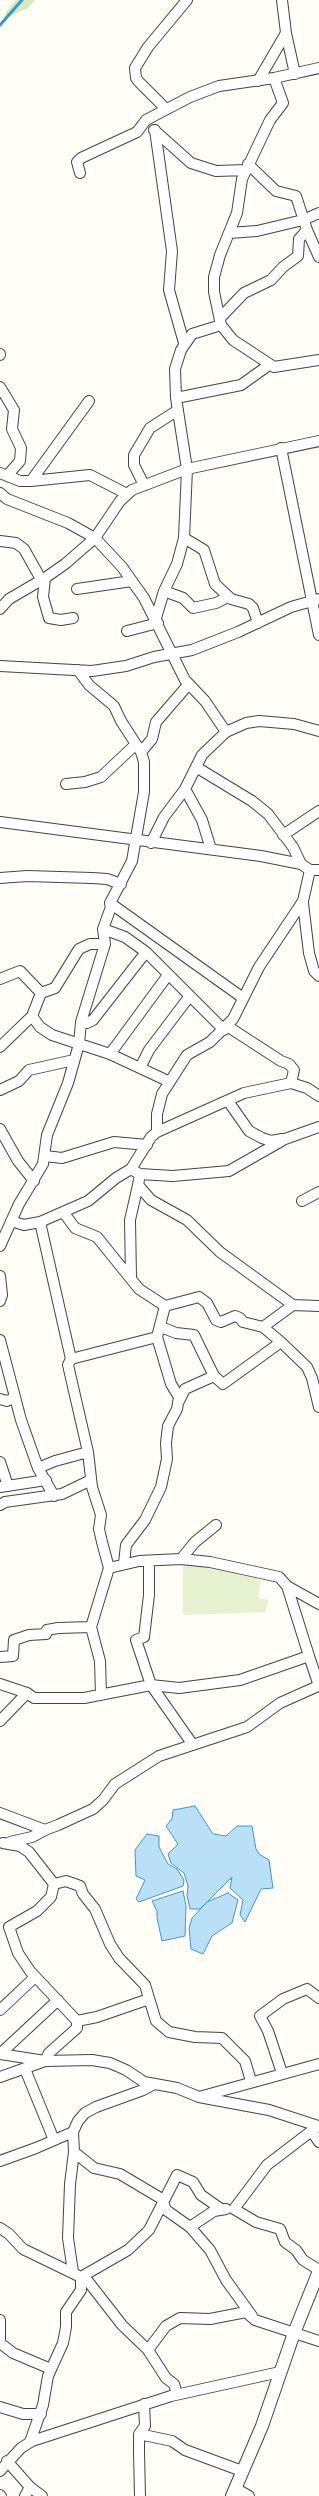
<!DOCTYPE html>
<html>
<head>
<meta charset="utf-8">
<style>
	body { margin:0 }
	canvas { display:block; background:#fffdf5 }
</style>
</head>
<body>
<canvas width="319" height="2496"></canvas>
<script>
const c = document.querySelector('canvas').getContext('2d');
c.lineJoin = 'round';
function fill(path, color) {
  c.fillStyle = color;
  c.fill(path, 'evenodd');
}
function toPath(rows) {
  const path = new Path2D();
  for (const r of rows) {
    path.moveTo(r[0], r[1]);
    for (let i = 2; i < r.length; i += 2) path.lineTo(r[i], r[i + 1]);
  }
  return path;
}
function strokePath(path, color, width, dash) {
  c.strokeStyle = color;
  c.lineWidth = width;
  c.lineCap = dash ? 'butt' : 'round';
  c.setLineDash(dash || []);
  c.stroke(path);
}
fill(toPath([
	[16,0,35,0,28,8,4,19,6,12]
]), '#d5ebbd');
fill(toPath([
	[183,1560,261,1580,258,1598,269,1600,265,1612,183,1615]
]), '#e6f2cf');
const water = toPath([
	[195,1806,213,1834,226,1836,237,1826,252,1826,256,1849,259,1854,269,1860,273,1888,261,1889,245,1922,240,1915,243,1900,230,1888,232,1877,200,1909,190,1909,187,1895,188,1886,184,1873,171,1863,168,1854,178,1844,166,1826,172,1819,173,1810,195,1806],
	[147,1834,159,1836,159,1847,168,1864,177,1869,184,1880,183,1886,139,1902,136,1899,145,1880,136,1876,135,1850,147,1834],
	[183,1891,186,1906,185,1936,162,1941,157,1918,157,1911,152,1901,183,1891],
	[228,1893,238,1900,232,1923,212,1936,203,1954,191,1949,189,1928,192,1918,207,1902,228,1893]
]);
fill(water, '#b9e0f7');
strokePath(water, '#3f96cf', 1);
strokePath(toPath([
	[0,25,22,0]
]), '#3f96cf', 3);
const minor = toPath([
	[282,0,286,33,295,74],
	[258,81,286,33],
	[166,109,139,82,136,78,135,68,148,47,187,0],
	[154,130,191,163,216,171,246,170],
	[155,130,172,251,169,290,184,343],
	[248,164,276,191,296,196,307,230,319,257],
	[80,173,77,162,81,158,137,132,146,120,190,97,219,86,274,78,319,68],
	[229,233,257,231,303,220,319,213],
	[220,318,244,293,271,280,283,267,298,256,299,239,307,230],
	[221,325,233,340,274,367,319,360],
	[0,355,0,354],
	[0,387,14,410,12,429,21,448,20,461,7,476],
	[176,398,241,385,269,365],
	[281,448,319,635],
	[0,473,20,481,31,481,90,475,127,494],
	[31,481,89,401],
	[144,485,134,465,134,455,150,428,178,410],
	[0,493,7,499,68,523,95,538,122,567,144,598,185,680,205,701,226,732,202,755,185,789,202,820,211,849],
	[184,538,204,550,215,584,231,599,249,604,253,608,258,623],
	[0,541,16,543,24,549,42,581],
	[45,578,43,597,49,618,61,620,73,618],
	[77,589,132,581],
	[164,591,183,598,193,608,216,603,228,597],
	[0,609,9,599,45,578,65,564,95,538,120,501,132,490,187,469,176,398,175,369,181,350,192,334,221,325,214,292,214,277,220,255,237,213,242,179,270,120,283,103,274,78],
	[156,618,164,591,177,564,184,538,187,469,319,441],
	[127,631,158,623],
	[0,666,92,671,126,666,154,657,192,650,238,632,291,607,319,599],
	[226,732,246,723,259,721,294,724,319,731],
	[141,752,152,739,156,722,188,685],
	[196,767,252,801,268,814,293,847,301,864],
	[66,784,85,782,101,777,135,745],
	[0,822,261,856,301,864,310,870,319,870],
	[283,835,319,811],
	[151,843,164,817,185,789],
	[0,878,27,876,92,878,107,879,121,884],
	[110,903,243,998],
	[303,903,309,953,314,971,319,976],
	[103,929,125,937,146,952,224,1030],
	[0,979,20,971,41,993],
	[32,1016,40,1027,52,1035,110,1054,170,1082],
	[81,1022,87,1023,93,1020,146,952],
	[227,1026,281,1061,289,1064,294,1070,291,1083],
	[0,1047,32,1016,41,993,55,988,79,949,90,944,105,944],
	[110,1054,168,975],
	[140,1068,149,1050,189,997],
	[0,1090,19,1081,29,1070,74,1060],
	[228,1101,249,1131,262,1138,271,1141,282,1139],
	[0,1129,18,1161,34,1181],
	[157,1132,157,1114,162,1094,187,1055,210,1042,233,1019,259,967,303,901,310,870],
	[45,1156,62,1158,114,1142,147,1145],
	[134,1171,140,1174,173,1176,229,1171,285,1139,319,1127],
	[140,1174,138,1185,151,1200,187,1220,220,1252,264,1284,293,1305,319,1306],
	[302,1201,319,1192],
	[64,1213,75,1228,97,1237,139,1289,165,1306,157,1337,171,1384,179,1397,177,1409,168,1426,166,1443,167,1459,161,1487,145,1520,126,1545,124,1563],
	[11,1221,24,1225,40,1222,88,1201,116,1178,131,1169,151,1137,157,1132,244,1093,291,1083,307,1088,319,1096],
	[40,1222,71,1359,68,1365,88,1452,92,1487,101,1515,99,1529,102,1542,109,1568,91,1627,100,1661,101,1695],
	[0,1246,19,1204,43,1164,47,1135,68,1083,79,1044,81,1022,105,944,103,929,111,907,110,903,132,861,144,792,144,762,141,752,121,721,114,706,89,685,78,670],
	[0,1276,2,1295,0,1301],
	[131,1277,130,1220,138,1185],
	[165,1306,199,1297,207,1303,216,1320,221,1322,235,1316,240,1318,243,1322,263,1327,281,1342],
	[161,1327,176,1333,194,1335,214,1376],
	[263,1327,293,1305],
	[0,1340,21,1420,38,1468,54,1496],
	[71,1359,157,1337],
	[0,1399,7,1401,14,1398],
	[178,1403,185,1389,214,1376,223,1384,281,1342,307,1367,312,1378,319,1407],
	[0,1462,8,1486],
	[38,1468,55,1461,88,1452],
	[0,1487,46,1480],
	[0,1505,5,1502,62,1494,91,1480],
	[181,1559,195,1542,216,1525],
	[149,1561,149,1595,144,1637,136,1640,151,1685,193,1745],
	[109,1568,139,1561,181,1559,210,1562,279,1577,287,1586,319,1604],
	[287,1586,309,1656],
	[0,1657,13,1656,14,1640,29,1635,46,1634,47,1630,58,1628,91,1627],
	[0,1684,27,1693,34,1698,84,1698,151,1685,179,1688,240,1680,309,1656,319,1686],
	[0,1721,27,1693],
	[0,1813,45,1830,58,1825,93,1809,103,1800,115,1784,159,1756,247,1727,280,1703,318,1686],
	[10,1842,32,1837,45,1830],
	[3,1843,20,1846,29,1852,54,1884,66,1881,80,1886,83,1894,95,1909,110,1944,119,1958,145,1985,156,2021,169,2032,195,2037,222,2038,245,2061,251,2081],
	[54,1884,51,1897,37,1911,9,1927,18,1953,30,1971,77,2021,97,2017,149,1999],
	[0,2010,35,1977],
	[0,2054,45,2061,92,2060,110,2063,126,2070,144,2082,177,2088,199,2097,319,2064],
	[0,2054,58,2000],
	[25,2069,54,2140],
	[282,2073,268,2031,260,2016,283,1999,307,1989,319,1998],
	[0,2077,45,2061,49,2053,77,2028,77,2021],
	[199,2097,269,2110,318,2126,267,2165,234,2209,256,2222,280,2229,285,2242,296,2250,303,2260,319,2270],
	[312,2132,319,2142],
	[74,2152,94,2168,120,2174,162,2199,166,2210,190,2227,210,2250,226,2280,252,2316],
	[0,2161,36,2148,73,2132],
	[190,2227,214,2211,226,2209],
	[0,2228,9,2234,23,2249,87,2280,122,2325,148,2350,166,2378,174,2384,177,2394],
	[73,2272,68,2238,70,2184,74,2152,73,2132,78,2121,85,2113,96,2107,143,2090,154,2084],
	[0,2320,0,2342],
	[0,2343,13,2353,51,2369],
	[148,2350,166,2326,180,2318,210,2319,246,2312,255,2320,319,2341],
	[0,2407,23,2414,41,2414],
	[139,2434,172,2441,185,2450,242,2471],
	[30,2442,43,2405,48,2376,63,2343,66,2327,66,2312,81,2290,81,2277,128,2250,149,2230,177,2175,193,2182,201,2195,221,2209],
	[7,2461,30,2487,42,2496],
	[0,2471,21,2448,32,2441,171,2396,280,2372],
	[235,2488,249,2496],
	[0,2495,1,2496],
	[25,2496,30,2487],
	[140,2496,139,2452,139,2434,145,2426,144,2404]
]);
const tertiary = toPath([
	[232,2496,262,2426,294,2333,319,2271]
]);
strokePath(minor, '#444', 12);
strokePath(tertiary, '#444', 14);
strokePath(minor, '#fff', 10);
strokePath(tertiary, '#fff', 12);
</script>
</body>
</html>
